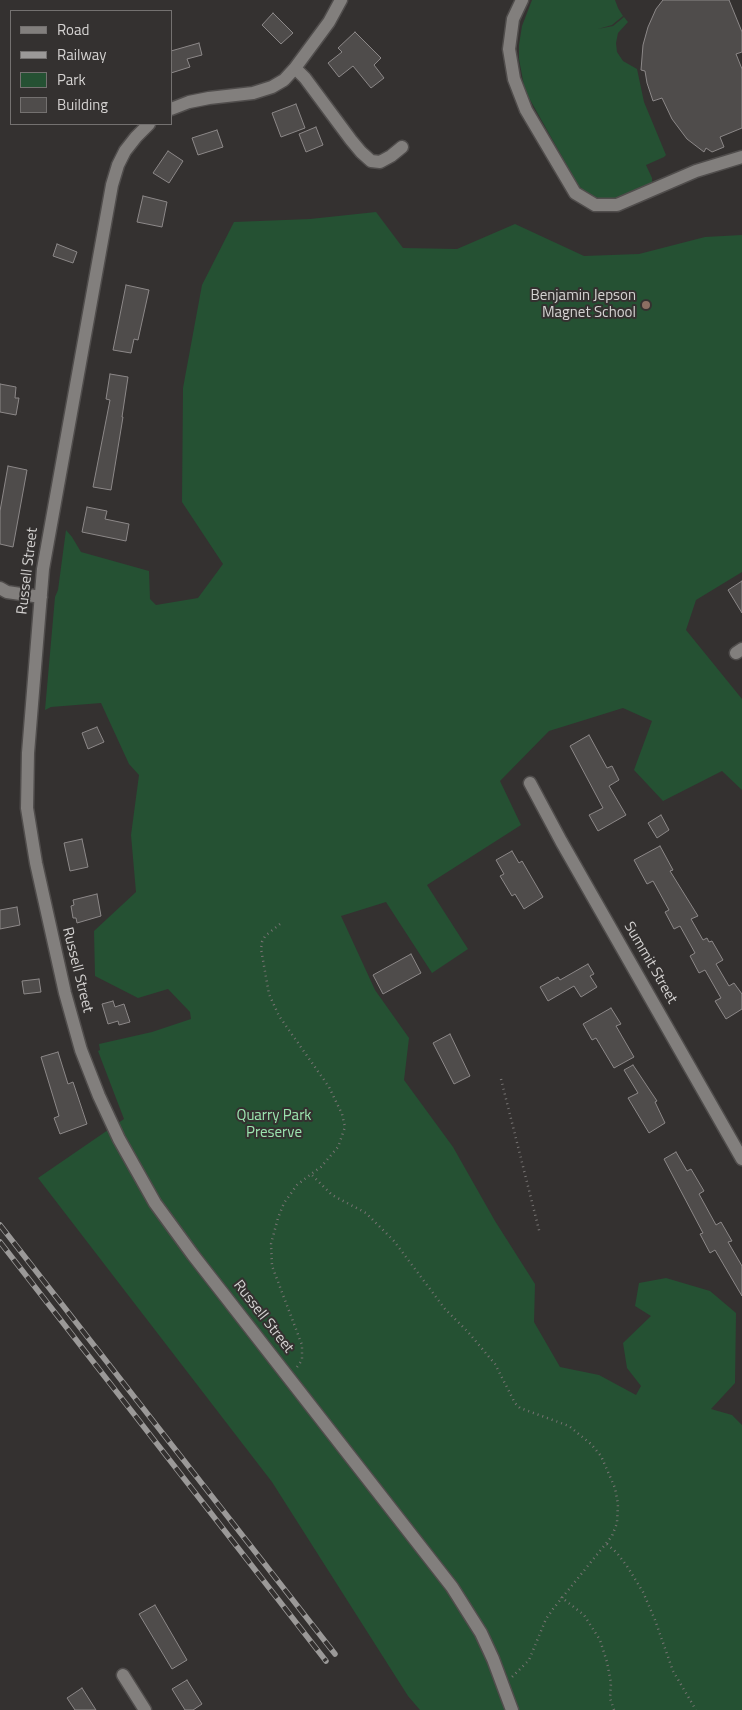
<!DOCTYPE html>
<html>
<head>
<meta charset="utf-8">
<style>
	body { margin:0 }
	#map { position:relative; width:742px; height:1710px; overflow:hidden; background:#343130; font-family:"Titillium Web",sans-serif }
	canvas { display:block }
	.legend { position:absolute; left:10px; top:10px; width:162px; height:115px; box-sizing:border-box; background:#343130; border:1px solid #747170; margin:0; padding:6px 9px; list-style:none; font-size:15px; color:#d4d2d1 }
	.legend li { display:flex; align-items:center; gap:10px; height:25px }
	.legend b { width:25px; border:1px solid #747170 }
</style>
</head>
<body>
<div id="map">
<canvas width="742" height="1710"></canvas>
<ul class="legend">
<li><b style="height:6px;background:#827f7d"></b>Road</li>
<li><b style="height:6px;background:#9b9998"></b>Railway</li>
<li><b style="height:14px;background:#255133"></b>Park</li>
<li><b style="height:14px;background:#4f4c4b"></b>Building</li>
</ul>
</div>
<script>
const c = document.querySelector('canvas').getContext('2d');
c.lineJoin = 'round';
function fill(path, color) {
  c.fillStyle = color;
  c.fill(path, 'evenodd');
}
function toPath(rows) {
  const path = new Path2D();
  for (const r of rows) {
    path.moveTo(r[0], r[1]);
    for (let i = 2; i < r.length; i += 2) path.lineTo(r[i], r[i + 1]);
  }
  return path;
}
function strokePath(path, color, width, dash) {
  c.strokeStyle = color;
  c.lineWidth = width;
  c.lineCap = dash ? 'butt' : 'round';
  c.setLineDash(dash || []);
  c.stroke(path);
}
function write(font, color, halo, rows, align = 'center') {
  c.font = font + ' "Titillium Web",sans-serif';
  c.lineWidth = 4;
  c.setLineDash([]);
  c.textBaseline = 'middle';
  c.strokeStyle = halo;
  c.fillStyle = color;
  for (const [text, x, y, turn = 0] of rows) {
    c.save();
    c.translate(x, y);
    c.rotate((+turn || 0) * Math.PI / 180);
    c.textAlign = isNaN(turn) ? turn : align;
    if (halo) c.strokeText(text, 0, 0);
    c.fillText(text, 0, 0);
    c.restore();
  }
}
fill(toPath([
	[532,0,615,0,618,8,623,16,612,25,598,29,613,26,624,17,628,22,618,33,616,43,617,52,623,61,637,69,644,102,666,155,664,157,646,165,652,178,652,183,650,185,618,199,600,199,587,194,578,185,529,98,524,86,519,59,519,45,522,26],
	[376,212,403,248,457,249,515,224,584,256,639,254,705,237,742,235,742,572,696,600,686,630,742,699,742,790,722,771,663,801,634,770,652,721,623,708,549,731,500,781,521,825,427,885,468,949,432,973,386,902,341,916,375,990,409,1038,404,1080,453,1147,495,1221,535,1284,534,1322,560,1367,599,1375,636,1395,641,1386,627,1368,623,1343,651,1316,635,1306,639,1283,666,1278,710,1291,736,1313,735,1383,711,1409,732,1415,742,1425,742,1710,420,1710,408,1696,272,1482,38,1178,124,1119,98,1051,100,1050,99,1044,152,1032,191,1019,190,1012,168,989,138,998,95,976,94,931,136,892,131,835,139,775,129,764,101,703,51,707,45,710,55,597,58,590,66,530,72,537,81,552,149,571,150,599,156,605,198,598,223,564,182,502,183,388,202,285,234,222,310,219]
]), '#255133');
const building = toPath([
	[663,0,729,0,742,32,742,52,736,54,742,69,742,128,720,137,724,147,712,152,706,148,704,152,687,139,672,119,662,98,653,101,647,83,645,71,641,70,643,45,648,27,656,9,663,0],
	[273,13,293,33,281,44,262,25,273,13],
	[355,32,381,58,374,65,384,78,371,88,353,66,339,77,328,63,342,52,338,48,355,32],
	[199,43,202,55,187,59,190,67,171,73,171,51,199,43],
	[296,104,305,128,281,137,272,113,296,104],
	[316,127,323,145,306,152,299,134,316,127],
	[217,130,223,147,198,155,192,138,217,130],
	[168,151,183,161,169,183,153,173,168,151],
	[143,196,167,202,162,227,137,222,143,196],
	[57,244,77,252,73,263,53,256,57,244],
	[126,285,149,290,138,340,134,339,131,353,113,350,126,285],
	[110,374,128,377,122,417,123,417,111,490,93,487,110,400,106,399,110,374],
	[0,384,16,387,15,398,19,398,16,415,0,412,0,384],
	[8,466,27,470,13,547,0,544,0,511,8,466],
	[87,507,107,511,105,519,129,524,126,541,82,532,87,507],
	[742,581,742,613,728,590,742,581],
	[97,727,104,742,88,749,82,733,97,727],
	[589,735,607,768,612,766,619,780,609,786,626,815,598,831,589,815,603,808,570,746,589,735],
	[661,815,669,830,657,838,648,823,661,815],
	[82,839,88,867,70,871,64,843,82,839],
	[660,846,673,870,670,871,698,916,691,919,703,940,707,938,709,942,712,941,723,960,716,964,729,986,734,983,742,994,742,1009,726,1019,715,1001,721,998,705,970,699,973,690,956,695,953,680,926,674,929,665,912,669,910,653,881,647,884,634,860,660,846],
	[512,851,519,863,522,861,543,897,524,909,515,894,512,896,500,876,504,874,496,860,512,851],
	[97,894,101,916,77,923,76,918,73,918,71,906,74,905,73,900,97,894],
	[17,907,20,925,0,929,0,910,17,907],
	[411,954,421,973,383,994,373,975,411,954],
	[588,964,594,974,590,976,597,987,581,997,574,986,548,1001,540,987,558,977,560,980,588,964],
	[39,979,41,992,24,994,22,981,39,979],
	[113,1001,115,1007,124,1004,130,1022,119,1025,118,1021,108,1024,102,1004,113,1001],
	[611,1008,621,1024,616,1026,634,1057,614,1068,596,1038,592,1040,583,1024,611,1008],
	[450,1034,470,1076,454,1084,433,1043,450,1034],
	[58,1052,68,1084,73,1082,87,1124,60,1134,54,1118,59,1116,41,1057,58,1052],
	[633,1065,657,1101,655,1102,665,1123,649,1133,628,1098,638,1093,624,1070,633,1065],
	[676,1152,687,1171,691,1169,704,1191,699,1194,716,1225,721,1222,732,1241,728,1242,742,1266,742,1296,715,1250,710,1253,700,1234,703,1233,664,1159,676,1152],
	[155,1605,187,1660,172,1669,139,1614,155,1605],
	[187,1680,202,1704,193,1710,185,1710,172,1689,187,1680],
	[82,1688,96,1710,75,1710,67,1698,82,1688]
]);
fill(building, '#4f4c4b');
strokePath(building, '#8c8888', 1);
const minor = toPath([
	[522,0,513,19,509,49,514,79,526,110,575,193,595,205,617,205,696,171,742,157],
	[295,68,305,78,351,140,361,152,371,161,380,162,391,156,402,147],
	[171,109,189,102,209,98,253,93,272,87,284,80,295,68,329,22,341,0],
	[149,124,136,137,125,151,118,165,112,185,43,569,28,753,27,808,36,863,65,993,81,1050,99,1096,119,1139,155,1203,193,1255,452,1587,481,1633,493,1659,512,1710],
	[0,588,7,592,41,597],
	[736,653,742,649],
	[530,783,561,841,742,1159],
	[123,1675,145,1710]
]);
strokePath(minor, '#504d4c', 15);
strokePath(toPath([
	[280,924,265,936,262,942,261,949,269,994,279,1016,329,1087,342,1114,345,1127,338,1147,321,1167,311,1174],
	[501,1079,540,1234],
	[297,1367,302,1360,302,1345,272,1266,271,1244,278,1218,284,1203,297,1185,311,1174,332,1195,366,1213,394,1241,445,1309,468,1332,495,1364,515,1403,520,1408,569,1426,591,1444,601,1456,615,1488,618,1504,617,1523,612,1536,553,1609,546,1619,529,1660,512,1677],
	[607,1544,617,1553,627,1566,643,1592,655,1620,673,1671,696,1710],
	[561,1597,584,1615,600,1640,607,1662,611,1683,610,1698,614,1710]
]), '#767372', 2.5, [1, 4]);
strokePath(minor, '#827f7d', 12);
const rail = toPath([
	[0,1225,335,1654],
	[0,1242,326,1661]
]);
strokePath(rail, '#9b9998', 5.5);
strokePath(rail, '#343130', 4, [11]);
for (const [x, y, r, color] of [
	[646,305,5,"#8d6e63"]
]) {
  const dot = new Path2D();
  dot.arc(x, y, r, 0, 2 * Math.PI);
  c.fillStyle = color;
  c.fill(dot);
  strokePath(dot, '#343130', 2);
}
write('15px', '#d4d2d1', '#343130', [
	["Benjamin Jepson",636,296],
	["Magnet School",636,313]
], 'right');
write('15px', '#d4d2d1', '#343130', [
	["Russell Street",28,571,-83],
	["Summit Street",650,963,60],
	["Russell Street",77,970,76],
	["Russell Street",263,1317,52]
]);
write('15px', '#9ce4af', '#343130', [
	["Quarry Park",274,1116],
	["Preserve",274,1133]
]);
</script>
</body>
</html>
